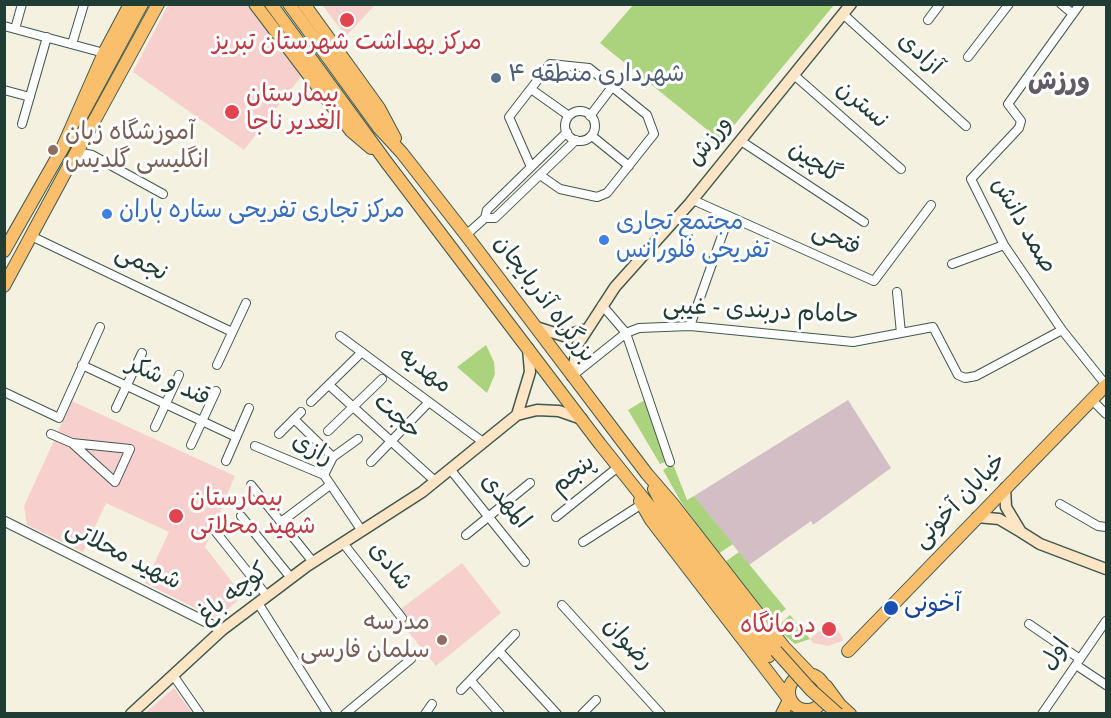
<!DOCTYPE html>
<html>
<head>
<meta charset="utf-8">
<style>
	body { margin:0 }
	#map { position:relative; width:1111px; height:718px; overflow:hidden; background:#f4f1e0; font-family:Dekko,sans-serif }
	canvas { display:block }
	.frame { position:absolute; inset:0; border:6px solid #1f3d34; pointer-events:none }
</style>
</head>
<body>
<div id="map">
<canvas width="1111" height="718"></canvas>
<div class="frame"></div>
</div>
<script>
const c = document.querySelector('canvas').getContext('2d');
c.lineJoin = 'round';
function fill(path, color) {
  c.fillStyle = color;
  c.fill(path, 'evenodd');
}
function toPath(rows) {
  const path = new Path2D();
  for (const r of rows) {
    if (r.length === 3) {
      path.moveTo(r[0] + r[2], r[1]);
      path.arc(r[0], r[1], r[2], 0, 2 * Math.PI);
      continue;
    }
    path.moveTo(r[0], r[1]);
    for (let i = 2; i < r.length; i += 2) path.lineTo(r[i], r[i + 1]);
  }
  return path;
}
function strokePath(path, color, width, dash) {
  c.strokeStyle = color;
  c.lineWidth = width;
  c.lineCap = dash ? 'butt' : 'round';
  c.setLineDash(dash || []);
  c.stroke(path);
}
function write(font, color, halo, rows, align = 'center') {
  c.font = font + ' Dekko,"Playpen Sans Arabic",sans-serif';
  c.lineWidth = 6;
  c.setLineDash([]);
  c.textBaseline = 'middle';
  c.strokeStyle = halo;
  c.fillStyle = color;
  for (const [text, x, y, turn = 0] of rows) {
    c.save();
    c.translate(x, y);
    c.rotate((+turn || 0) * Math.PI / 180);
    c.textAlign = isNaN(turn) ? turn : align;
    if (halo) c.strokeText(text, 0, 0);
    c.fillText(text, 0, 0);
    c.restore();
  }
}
fill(toPath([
	[246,4,303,74,244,150,133,72,168,5],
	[322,5,375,5,346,36],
	[72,401,235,476,205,547,243,596,220,616,213,617,145,583,169,532,106,503,83,552,27,525,24,506],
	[462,563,501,613,436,666,394,614],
	[832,620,843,639,842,641,828,646,813,643,810,639],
	[174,688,192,713,145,713]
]), '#f7d0ce');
fill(toPath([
	[848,400,891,468,813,525,811,521,749,565,694,496]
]), '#d2bec4');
fill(toPath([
	[634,4,834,4,834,5,721,141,600,43],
	[486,345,494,362,495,374,487,393,457,367],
	[648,398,670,460,660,464,628,410],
	[673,464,687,500,694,496,733,544,718,554,681,502,663,470],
	[739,552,786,609,771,621,725,562],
	[790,615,810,639,795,644,776,628]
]), '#abd37e');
const minor = toPath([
	[1061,4,1073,14],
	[1080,4,1008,104,1021,121,1019,128,971,179,1004,245,1062,330,1106,385],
	[843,14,966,126],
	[928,20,940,4],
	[4,26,104,53],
	[15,29,22,4],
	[72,44,84,4],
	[968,57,1009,4],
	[794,75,901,169],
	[531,89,569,116],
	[4,90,30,97],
	[580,126,15],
	[590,116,612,87],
	[22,124,47,37],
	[592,136,629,166],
	[741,141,864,222],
	[77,152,92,155,163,194],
	[531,167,509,117,550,64,589,68,647,115,654,134,607,193,597,197,560,189,540,175],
	[693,200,874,281,931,205],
	[485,218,495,218,576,140],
	[466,235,485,218,487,210,567,132],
	[31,236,232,332],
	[952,264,1004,245],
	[897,292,901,333],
	[602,305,626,333,670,462],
	[690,326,729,216],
	[340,336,483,442],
	[82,365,236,437],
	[217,365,246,303],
	[572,376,626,333,639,328,690,326,853,342,933,327,958,375,965,378,976,376,1062,330],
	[329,385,435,481],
	[4,392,59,418,100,327],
	[1092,400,1106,414],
	[311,402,362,352],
	[116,408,142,353],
	[294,419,333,457],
	[155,427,179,375],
	[328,431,382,379],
	[51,434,72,443,115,482,130,449,72,443],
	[279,434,301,412],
	[191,445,216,391],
	[255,446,324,475,362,531],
	[226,461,249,408],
	[371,462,429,402],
	[450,469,525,562],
	[324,475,333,457,358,439],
	[251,485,313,562],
	[1060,504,1098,526,1106,527],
	[241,516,291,578],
	[556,517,618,467],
	[281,522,330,485],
	[215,531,267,596],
	[466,535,530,483],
	[583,542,642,504],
	[343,543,402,618],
	[258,603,328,714],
	[562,605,661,714],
	[1029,624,1080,659],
	[499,651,557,714],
	[1076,665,1106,685],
	[173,675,200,714],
	[471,681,500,714],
	[461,690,515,634],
	[345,714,411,659],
	[425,714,432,704],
	[582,714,596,700],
	[1042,714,1106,621]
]);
const tertiary = toPath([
	[4,521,222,630]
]);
const secondary = toPath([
	[536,327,564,336,587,329],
	[528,348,530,372,517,415,537,410,559,411,582,419],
	[572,376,578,344,615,287,690,203,851,4],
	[977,517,999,519,1021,532,1006,507,1005,488],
	[1021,532,1040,544,1106,569],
	[131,714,222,630,307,566,422,492,517,415]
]);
const primary = toPath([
	[81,117,142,4],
	[4,251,66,142],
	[4,286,79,147],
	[848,651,1106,385],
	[782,714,789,700],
	[800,714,803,712]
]);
const trunk = toPath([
	[255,4,351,131,371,148],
	[271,4,387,163,600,444,769,656],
	[289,4,379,128,402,153,466,235,647,474,672,503,784,647,810,674],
	[304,4,379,108,395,138],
	[61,151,104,53,130,4],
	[75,156,158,4],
	[654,489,663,506,776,651],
	[640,501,651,520,788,698],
	[807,692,18],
	[826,686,840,705,850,714]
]);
strokePath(minor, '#3f584e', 10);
strokePath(tertiary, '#3f584e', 11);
strokePath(secondary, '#3f584e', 13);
strokePath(primary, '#3f584e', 14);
strokePath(trunk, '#3f584e', 14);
strokePath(minor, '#fff', 8);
strokePath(tertiary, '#fff', 9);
strokePath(secondary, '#fde5c5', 10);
strokePath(primary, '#f9bf6d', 12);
strokePath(trunk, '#f9bf6d', 12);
const trunkBridge = toPath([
	[776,651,811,690,838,714]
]);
strokePath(trunkBridge, '#3f584e', 14, []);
strokePath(trunkBridge, '#f9bf6d', 12);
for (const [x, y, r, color] of [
	[347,20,8,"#e0444e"],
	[496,78,6,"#5c6f8a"],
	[232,112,8,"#e0444e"],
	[53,150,6,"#8d6e63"],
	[107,214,6,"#3f7fe0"],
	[604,240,6,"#3f7fe0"],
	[176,516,8,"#e0444e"],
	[891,608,8,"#1a4fb4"],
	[829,629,8,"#e0444e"],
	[442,640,6,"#8d6e63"]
]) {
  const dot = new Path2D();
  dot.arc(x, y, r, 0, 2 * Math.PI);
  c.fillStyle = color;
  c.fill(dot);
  strokePath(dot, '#fff', 2);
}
write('24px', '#be3a42', '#fff', [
	["مرکز بهداشت شهرستان تبریز",347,46,"center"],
	["بیمارستان",246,98],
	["الغدیر ناجا",246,126],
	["بیمارستان",190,502],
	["شهید محلاتی",190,530],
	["درمانگاه",816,629,"right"]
], 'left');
write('24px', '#1f3d34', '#fff', [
	["آزادی",918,56,42],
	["نسترن",860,107,41],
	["ورزش",712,143,-51],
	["گلچین",813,165,34],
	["صمد دانش",1021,227,60],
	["فتحی",835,242,24],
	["نجمی",140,266,26],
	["بزرگراه آذربایجان",542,301,53],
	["حامام دربندی - غیبی",760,314,3],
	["مهدیه",423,373,37],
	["قند و شکر",167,384,25],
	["حجت",395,419,43],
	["رازی",311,452,29],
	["پنجم",575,477,-39],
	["المهدی",503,503,51],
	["خیابان آخونی",962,503,-46],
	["شهید محلاتی",122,558,27],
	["شادی",388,568,52],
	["کوچه باغ",235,596,-38],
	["رضوان",626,646,47],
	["اول",1058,656,-55]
]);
write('24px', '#4e5e75', '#fff', [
	["شهرداری منطقه ۴",508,78]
], 'left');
write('24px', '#785e54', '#fff', [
	["آموزشگاه زبان",65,136],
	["انگلیسی گلدیس",65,164],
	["مدرسه",430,626,"right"],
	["سلمان فارسی",430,654,"right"]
], 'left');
write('24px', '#366cbe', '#fff', [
	["مرکز تجاری تفریحی ستاره باران",119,214],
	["مجتمع تجاری",616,226],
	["تفریحی فلورانس",616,254]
], 'left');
write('24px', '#164399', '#fff', [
	["آخونی",904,608]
], 'left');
write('bold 26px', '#605b65', '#fff', [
	["ورزش",1059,85]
]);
</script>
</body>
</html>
